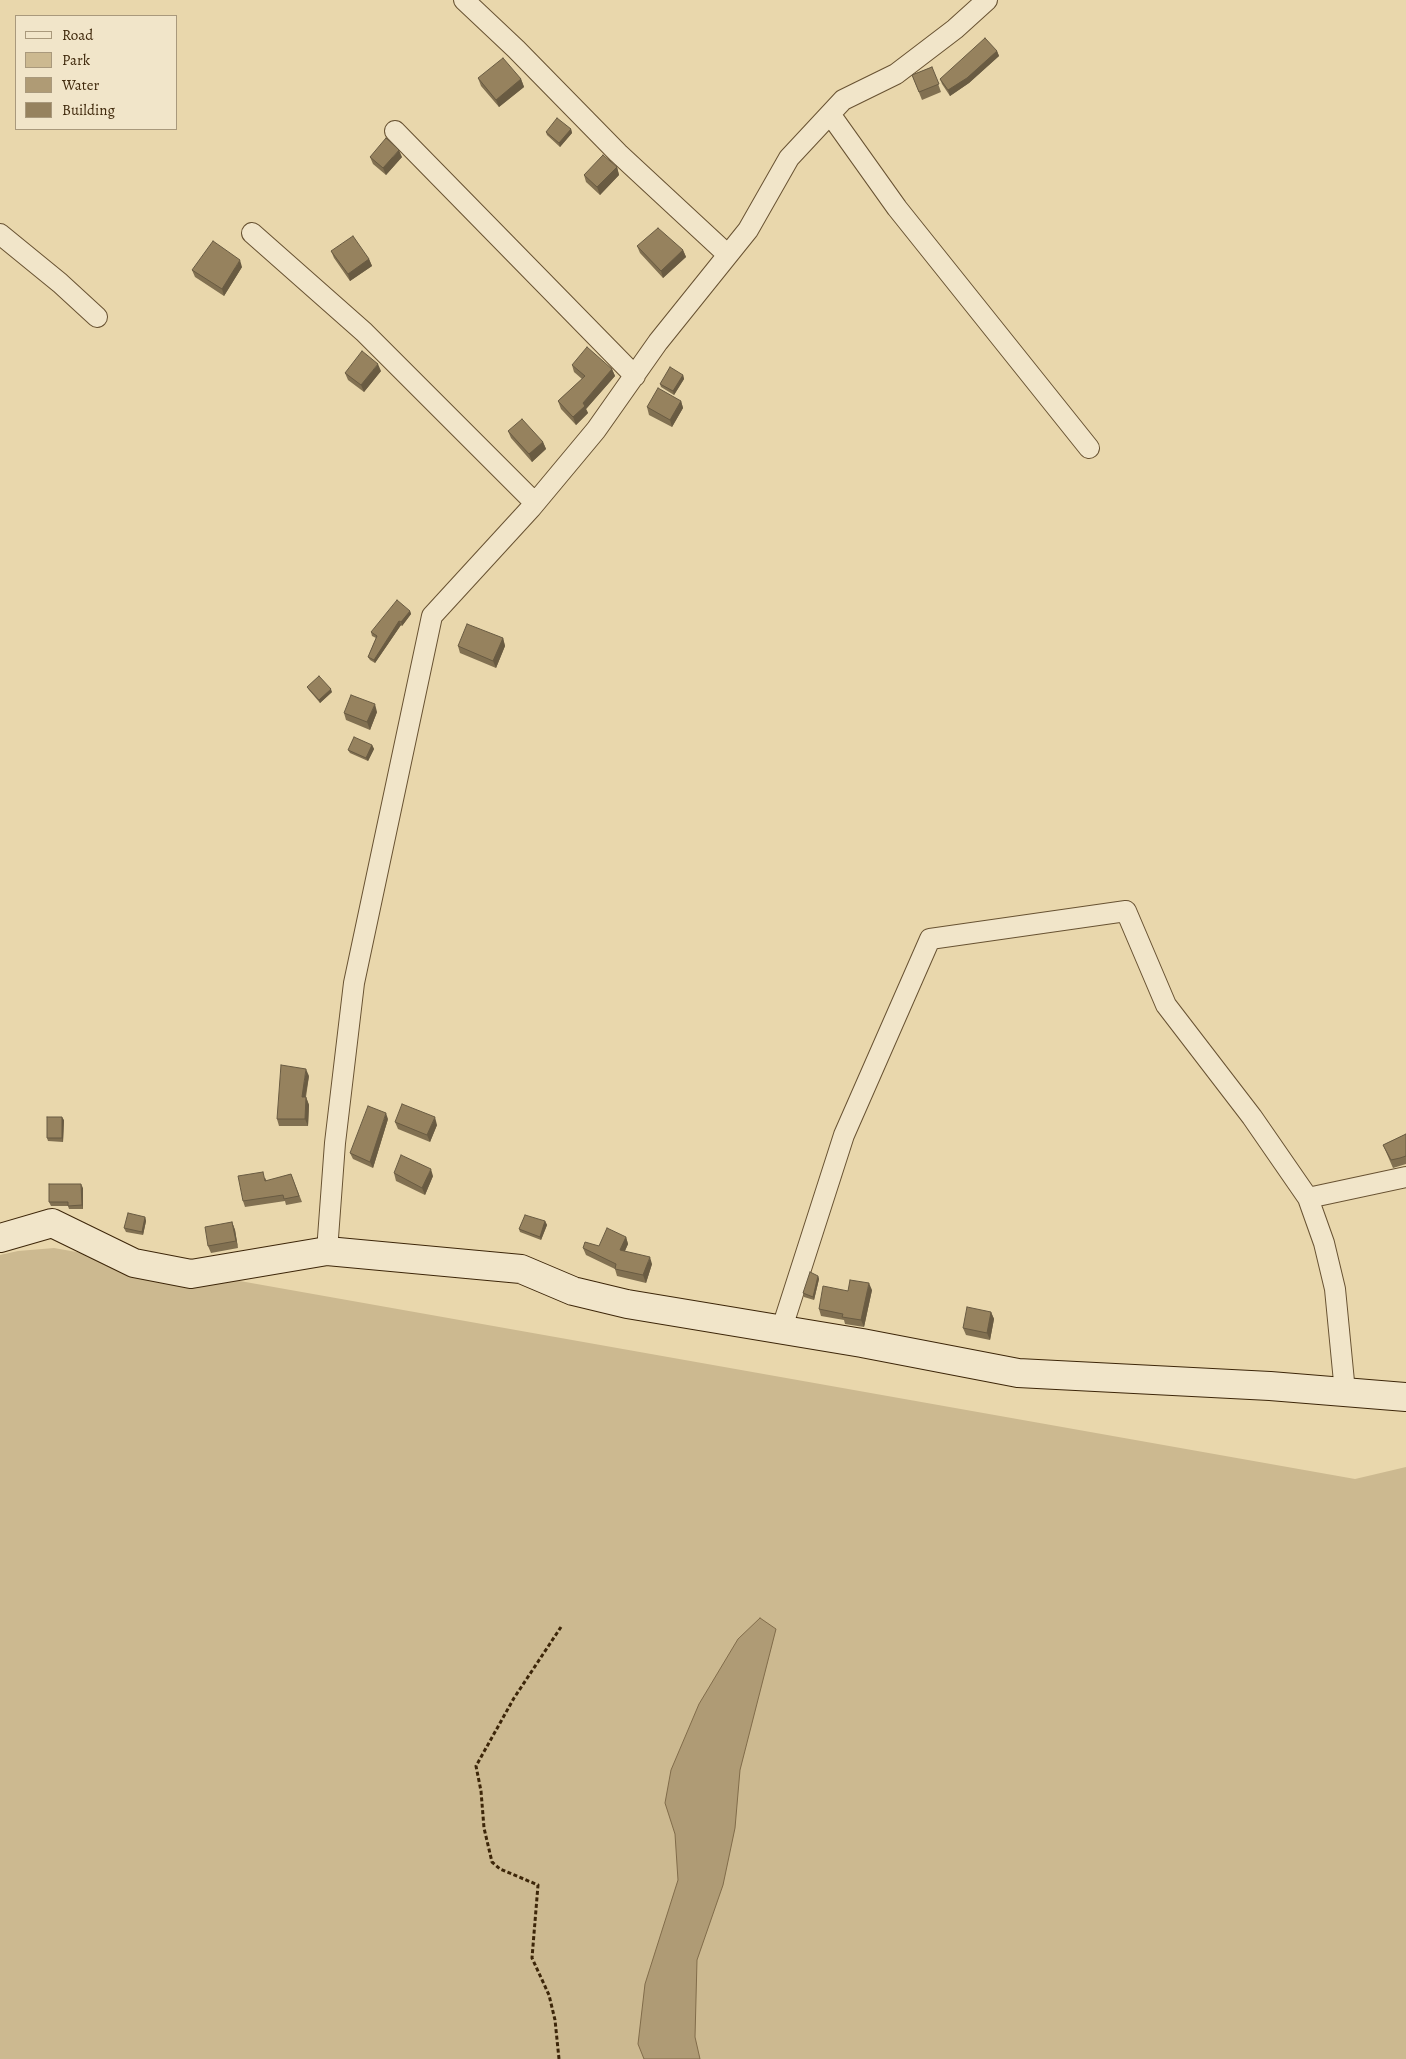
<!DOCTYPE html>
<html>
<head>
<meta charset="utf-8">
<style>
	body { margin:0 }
	#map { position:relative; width:1406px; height:2059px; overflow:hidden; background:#e9d7ac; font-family:Alegreya,serif }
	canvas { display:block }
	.legend { position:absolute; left:15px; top:15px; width:162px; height:115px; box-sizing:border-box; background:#f1e5c9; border:1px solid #a9997c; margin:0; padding:6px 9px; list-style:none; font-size:15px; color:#3d2609 }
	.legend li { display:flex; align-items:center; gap:10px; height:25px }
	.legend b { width:25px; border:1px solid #a9997c }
</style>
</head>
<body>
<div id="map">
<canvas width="1406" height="2059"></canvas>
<ul class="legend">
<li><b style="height:6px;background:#f1e5c9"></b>Road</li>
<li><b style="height:14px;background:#ccb990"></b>Park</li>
<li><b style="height:14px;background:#af9b75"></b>Water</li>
<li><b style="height:14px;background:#96825e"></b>Building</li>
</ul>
</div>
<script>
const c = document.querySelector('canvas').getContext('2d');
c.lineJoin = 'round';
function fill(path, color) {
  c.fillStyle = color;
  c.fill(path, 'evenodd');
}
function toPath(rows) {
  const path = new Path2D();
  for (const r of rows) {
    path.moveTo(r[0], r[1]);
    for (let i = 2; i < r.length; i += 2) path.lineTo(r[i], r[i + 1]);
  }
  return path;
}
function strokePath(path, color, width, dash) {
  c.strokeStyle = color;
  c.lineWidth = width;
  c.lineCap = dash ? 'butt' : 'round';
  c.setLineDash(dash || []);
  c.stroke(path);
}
fill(toPath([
	[54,1248,1355,1479,1406,1467,1406,2059,0,2059,0,1255,18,1251]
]), '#ccb990');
const water = toPath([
	[760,1618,776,1629,740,1770,735,1828,723,1885,697,1960,695,2037,700,2059,644,2059,638,2044,645,1984,678,1880,675,1834,665,1803,671,1770,699,1704,738,1639,760,1618]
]);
fill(water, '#af9b75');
strokePath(water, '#816c4a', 1);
const street = toPath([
	[464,0,516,49,618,153,728,255],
	[830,114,897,208,1089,448],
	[395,131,635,376],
	[252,233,364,332,535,503],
	[0,234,60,283,97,317],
	[327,1251,335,1143,354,983,432,616,531,508,596,430,658,342,748,230,789,158,843,100,896,74,955,29,987,0],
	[781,1331,844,1135,930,939,1126,911,1166,1005,1252,1117,1308,1198],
	[1345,1392,1335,1289,1324,1243,1308,1198,1406,1177]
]);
const secondary = toPath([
	[0,1238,52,1223,134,1263,191,1274,327,1251,521,1269,573,1291,627,1304,862,1343,1018,1373,1270,1386,1406,1397]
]);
strokePath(street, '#685232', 22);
strokePath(secondary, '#3d2609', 30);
strokePath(toPath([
	[559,2059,555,2020,549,1995,532,1958,538,1885,500,1869,492,1862,484,1828,481,1791,476,1766,514,1698,561,1627]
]), '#3d2609', 3, [4, 2.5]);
strokePath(street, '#f1e5c9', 20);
strokePath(secondary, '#f1e5c9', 28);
fill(toPath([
	[997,51,999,56,969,83,950,96,942,84,940,79],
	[932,67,941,92,922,100,912,75],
	[478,78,521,79,524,87,499,107,481,86],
	[571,129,572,133,560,147,547,135,546,132],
	[370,157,402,157,386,175,373,164],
	[617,167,619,175,600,195,586,182,584,175],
	[637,246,683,250,686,257,663,278,640,253],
	[331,251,369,259,372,266,350,281,334,258],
	[242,267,224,296,195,277,192,270],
	[572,365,612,369,615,376,586,409,588,413,576,425,561,409,558,401,582,379,574,372],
	[381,371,364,392,348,380,345,373],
	[683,375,684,379,674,395,661,387,660,384],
	[681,401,683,408,672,427,649,415,647,407],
	[508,431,543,442,546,449,532,462,511,438],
	[410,611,411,614,402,626,401,625,375,663,370,660,368,657,376,638,372,636,371,632],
	[503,638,505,646,496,668,460,653,458,646],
	[307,687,332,692,320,703,309,690],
	[377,712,370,730,346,720,344,713],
	[372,745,374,749,368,761,350,753,348,750],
	[309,1076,306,1097,309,1105,308,1126,279,1126,277,1119],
	[388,1119,373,1168,353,1159,350,1153],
	[64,1120,63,1142,48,1141,47,1138],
	[395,1122,437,1125,430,1142,398,1129],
	[1406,1134,1406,1164,1393,1168,1383,1145],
	[394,1173,433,1176,425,1195,396,1181],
	[291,1174,302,1202,286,1205,285,1201,245,1207,243,1201,266,1178,266,1181],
	[83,1188,83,1209,69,1209,68,1206,51,1206,49,1202],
	[145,1217,146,1221,143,1235,126,1232,124,1228],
	[545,1221,547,1225,541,1240,520,1232,519,1229],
	[232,1222,235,1230,238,1248,211,1253,208,1246],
	[626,1237,628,1244,625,1251,652,1264,646,1283,617,1276,615,1269,586,1255,583,1248,599,1246],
	[818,1276,819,1279,814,1300,804,1297,803,1293],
	[872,1290,864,1327,845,1324,844,1320,821,1316,819,1309,848,1291],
	[991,1312,994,1319,990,1340,966,1335,963,1328]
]), '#817051');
fill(toPath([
	[997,51,999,56,969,83,950,96,948,90],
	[521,79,524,87,499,107,496,100],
	[571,129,572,133,560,147,559,143],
	[399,150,402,157,386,175,383,168],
	[617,167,619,175,600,195,597,187],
	[683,250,686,257,663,278,661,271],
	[369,259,372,266,350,281,348,274],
	[240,260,242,267,224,296,222,289],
	[378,364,381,371,364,392,361,385],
	[612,369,615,376,586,409,588,413,576,425,573,417,583,403],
	[683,375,684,379,674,395,673,391],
	[681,401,683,408,672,427,670,420],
	[543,442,546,449,532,462,529,454],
	[410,611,411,614,402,626,401,622],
	[399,621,401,625,375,663,374,660],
	[503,638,505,646,496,668,493,661],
	[331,689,332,692,320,703,319,700],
	[375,704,377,712,370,730,367,722],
	[372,745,374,749,368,761,366,758],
	[306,1069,309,1076,304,1104,302,1097],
	[306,1097,309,1105,308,1126,305,1119],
	[386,1113,388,1119,373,1168,370,1162],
	[62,1117,64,1120,63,1142,62,1138],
	[435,1117,437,1125,430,1142,427,1135],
	[431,1169,433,1176,425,1195,422,1188],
	[81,1184,83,1188,83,1209,82,1205],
	[145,1217,146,1221,143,1235,142,1232],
	[545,1221,547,1225,541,1240,540,1237],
	[232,1222,235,1230,238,1248,236,1241],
	[626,1237,628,1244,622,1257,620,1250],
	[650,1257,652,1264,646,1283,643,1275],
	[818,1276,819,1279,814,1300,813,1297],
	[869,1283,872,1290,864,1327,861,1320],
	[991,1312,994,1319,990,1340,987,1333]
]), '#695b42');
const building = toPath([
	[985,38,997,51,967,78,948,90,940,79,985,38],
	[503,58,521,79,496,100,478,78,503,58],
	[932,67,939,84,919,92,912,75,932,67],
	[557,118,571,129,559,143,546,132,557,118],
	[386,138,399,150,383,168,370,157,386,138],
	[603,155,617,167,597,187,584,175,603,155],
	[658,228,683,250,661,271,637,246,658,228],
	[353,236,369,259,348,274,331,251,353,236],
	[213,241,240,260,222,289,192,270,213,241],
	[587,347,612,369,583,403,585,406,573,417,558,401,585,376,572,365,587,347],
	[362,351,378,364,361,385,345,373,362,351],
	[670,367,683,375,673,391,660,384,670,367],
	[658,388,681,401,670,420,647,407,658,388],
	[522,419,543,442,529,454,508,431,522,419],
	[397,600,410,611,401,622,399,621,374,660,368,657,377,636,371,632,397,600],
	[467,624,503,638,493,661,458,646,467,624],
	[319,676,331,689,319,700,307,687,319,676],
	[351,695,375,704,367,722,344,713,351,695],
	[354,737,372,745,366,758,348,750,354,737],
	[281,1065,306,1069,302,1097,306,1097,305,1119,277,1119,281,1065],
	[402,1104,435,1117,427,1135,395,1122,402,1104],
	[368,1106,386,1113,370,1162,350,1153,368,1106],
	[47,1117,62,1117,62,1138,47,1138,47,1117],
	[1406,1134,1406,1156,1400,1158,1391,1160,1383,1145,1406,1134],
	[401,1155,431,1169,422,1188,394,1173,401,1155],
	[263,1172,265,1181,291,1174,299,1196,284,1199,283,1195,243,1201,238,1176,263,1172],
	[49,1184,81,1184,82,1205,68,1206,68,1202,49,1202,49,1184],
	[128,1213,145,1217,142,1232,124,1228,128,1213],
	[525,1215,545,1221,540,1237,519,1229,525,1215],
	[232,1222,236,1241,208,1246,205,1227,232,1222],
	[607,1228,626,1237,620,1250,650,1257,643,1275,615,1269,616,1264,583,1248,585,1242,599,1246,607,1228],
	[810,1272,818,1276,813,1297,803,1293,810,1272],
	[850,1280,869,1283,861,1320,842,1317,843,1314,819,1309,823,1286,848,1291,850,1280],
	[967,1307,991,1312,987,1333,963,1328,967,1307]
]);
fill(building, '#96825e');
strokePath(building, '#695b42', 1);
</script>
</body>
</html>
